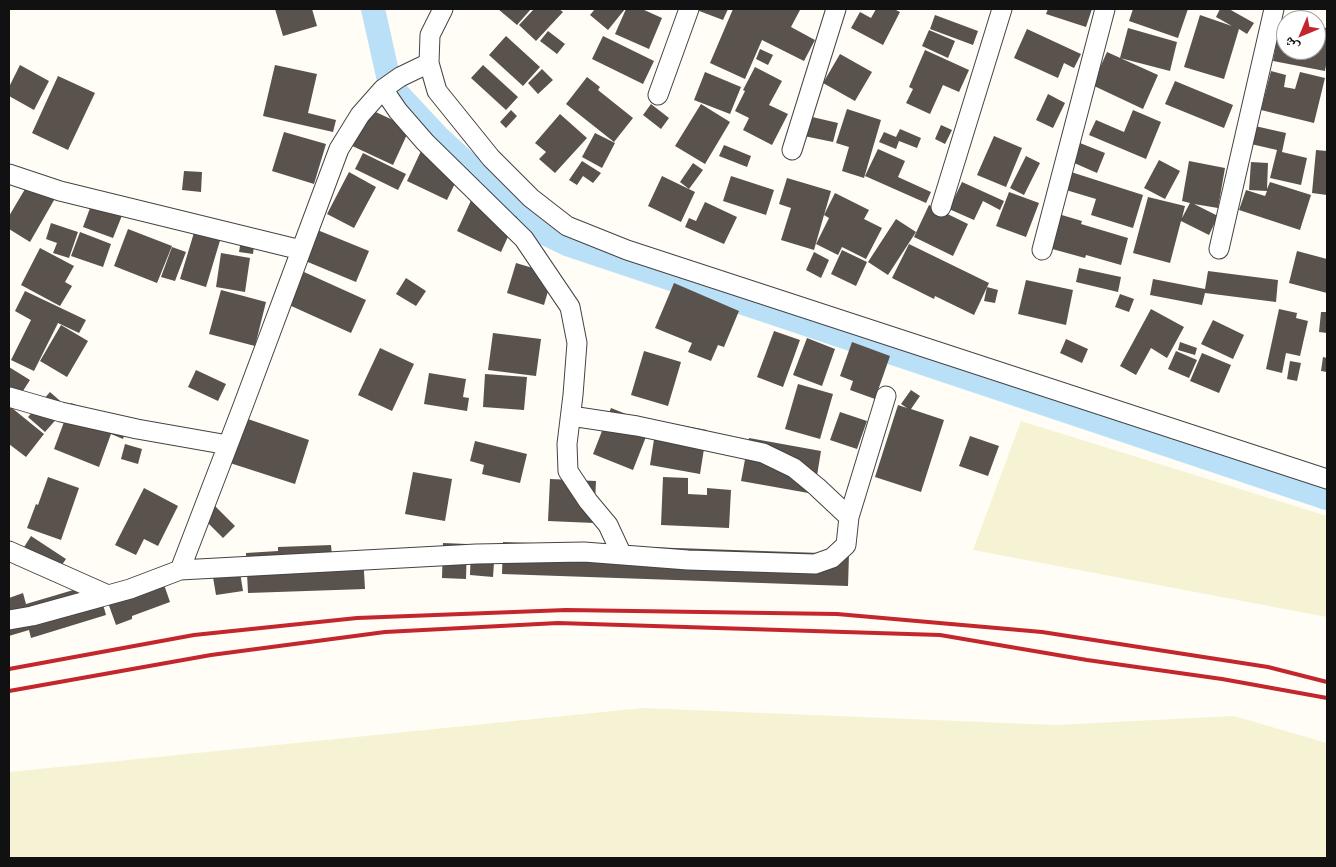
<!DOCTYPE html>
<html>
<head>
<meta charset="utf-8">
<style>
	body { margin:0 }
	#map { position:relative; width:1336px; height:867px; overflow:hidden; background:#fffdf5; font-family:"Playfair Display","Noto Naskh Arabic",serif }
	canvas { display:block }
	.frame { position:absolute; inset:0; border:10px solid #111; pointer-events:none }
	.north { position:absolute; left:1276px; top:10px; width:50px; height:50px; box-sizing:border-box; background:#fff; border:1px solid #a0a0a0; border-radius:50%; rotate:225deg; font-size:14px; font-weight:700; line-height:20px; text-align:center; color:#111 }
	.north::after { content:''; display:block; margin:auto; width:18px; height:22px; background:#c4262e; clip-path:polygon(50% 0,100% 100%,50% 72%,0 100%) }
</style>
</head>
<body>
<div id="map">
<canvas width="1336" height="867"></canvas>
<div class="frame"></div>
<div class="north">ش</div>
</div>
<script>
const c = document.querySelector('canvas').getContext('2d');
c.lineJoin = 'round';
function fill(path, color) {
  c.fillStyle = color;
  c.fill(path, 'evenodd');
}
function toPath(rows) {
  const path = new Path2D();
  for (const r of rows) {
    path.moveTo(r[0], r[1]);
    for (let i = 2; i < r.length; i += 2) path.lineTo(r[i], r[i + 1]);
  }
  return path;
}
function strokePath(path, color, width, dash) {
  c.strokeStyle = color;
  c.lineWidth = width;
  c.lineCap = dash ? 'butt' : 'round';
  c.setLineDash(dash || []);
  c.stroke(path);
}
fill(toPath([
	[1021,421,1327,516,1327,617,973,550],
	[643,708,1055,725,1234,716,1327,743,1327,858,9,858,9,772]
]), '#f6f3d4');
strokePath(toPath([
	[373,9,388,76,396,92,437,136,542,232,567,244,1327,498]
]), '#b9e0f7', 24);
fill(toPath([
	[275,9,312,9,317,26,283,36],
	[498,9,531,9,517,25],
	[534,9,559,9,563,12,536,41,519,25],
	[595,9,625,9,608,30,590,15],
	[626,9,642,9,662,18,649,49,615,34],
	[694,9,728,9,723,20],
	[733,9,797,9,800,10,791,27,815,40,804,61,762,40,745,79,710,63],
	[876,9,894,9,900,12,883,45,851,28,860,12,871,18],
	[1048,9,1092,9,1086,27,1046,14],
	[1133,9,1188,9,1178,38,1129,21],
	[1220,9,1229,9,1254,23,1247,34,1239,29,1224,79,1184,67,1200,15,1232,26,1216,17],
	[935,15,978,31,973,45,930,29],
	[1281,19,1286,20,1286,50,1316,50,1316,26,1327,28,1327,60,1325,71,1273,61],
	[1128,28,1177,42,1170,71,1120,58],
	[1027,29,1081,54,1074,68,1064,63,1058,78,1014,58],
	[929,30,955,41,948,58,922,46],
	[548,31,565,44,557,54,540,41],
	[506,36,540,67,523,86,489,55],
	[603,36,654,61,643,84,592,59],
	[760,49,773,55,768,65,756,59],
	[925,50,969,70,959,92,943,85,930,114,906,103,913,89,909,87],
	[1107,52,1158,75,1143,109,1092,85],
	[840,54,872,72,855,101,823,83],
	[20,65,49,81,34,110,9,96,9,87],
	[275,65,317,74,308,113,336,120,333,132,263,116],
	[483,65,518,97,506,110,471,78],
	[755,67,782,81,769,105,788,114,772,145,743,130,749,118,735,111,745,91,743,90],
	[542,69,553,80,538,94,528,83],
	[1271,71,1286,75,1284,87,1295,89,1300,72,1325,78,1314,123,1261,110],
	[705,72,741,87,730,114,694,100],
	[58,76,95,93,68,150,32,133],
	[587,77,600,87,598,90,633,118,614,142,566,104],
	[1175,81,1233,105,1224,128,1165,104],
	[1048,94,1065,103,1053,128,1036,120],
	[651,104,669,118,661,129,643,115],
	[701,104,730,122,705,164,675,146],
	[365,107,410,128,393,165,348,144],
	[847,109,881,120,864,178,842,171,849,147,836,143],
	[511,110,517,116,506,128,500,122],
	[1133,110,1161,122,1146,159,1089,135,1096,120,1124,132],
	[560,114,587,138,555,173,539,159,546,152,535,143],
	[808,116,838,123,833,142,804,136],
	[941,125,952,130,945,144,935,139],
	[1255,126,1286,133,1282,152,1307,158,1301,185,1270,178,1277,150,1251,144],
	[900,129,921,138,917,148,899,141,896,149,879,142,884,132,896,137],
	[284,132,326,144,314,184,272,171],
	[595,133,615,143,602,168,582,157],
	[994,136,1022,148,1006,187,977,175],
	[1080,143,1105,153,1097,173,1072,162],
	[724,145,751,156,747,167,719,156],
	[878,149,905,161,898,177,931,192,926,203,865,176],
	[1316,150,1327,151,1327,195,1312,193],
	[421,151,461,171,447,200,407,181],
	[363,153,406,174,398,190,355,169],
	[1026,156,1040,163,1024,195,1010,188],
	[1159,160,1180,171,1165,199,1144,188],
	[582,161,601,173,593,183,583,176,577,185,569,180],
	[1189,161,1225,168,1218,208,1194,204,1218,216,1209,235,1181,221,1170,263,1133,253,1148,197,1185,206,1182,218,1190,203,1182,201],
	[1251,162,1268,163,1267,189,1270,182,1311,195,1300,230,1239,210,1246,190,1265,196,1267,191,1249,190],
	[693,163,703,170,689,189,680,182],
	[184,171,202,172,201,192,182,190],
	[349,172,376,187,354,228,327,214],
	[1071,172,1143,195,1133,228,1091,215,1096,199,1066,190],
	[662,176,695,192,681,222,648,206],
	[731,176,774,190,766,215,723,201],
	[787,178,831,191,824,215,835,193,869,210,864,219,882,228,866,259,842,247,838,255,816,244,829,218,824,215,814,250,781,240,791,208,779,204],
	[31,179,57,195,30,242,9,229,9,216],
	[962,182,1004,201,1000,210,983,201,974,220,949,209],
	[96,192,127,203,113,238,83,227],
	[1009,192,1039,203,1026,237,996,226],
	[473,196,517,217,501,252,457,231],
	[705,202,737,217,724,244,685,227,689,218,696,221],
	[929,205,968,224,953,256,914,237],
	[1055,213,1082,221,1081,224,1128,238,1121,265,1086,255,1085,258,1045,247],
	[896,219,916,232,888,275,868,262],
	[51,223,78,232,69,258,53,253,57,243,46,239],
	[196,226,222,234,206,287,180,279],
	[243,228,256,230,253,254,239,252],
	[128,229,172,246,157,283,114,266],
	[315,229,369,251,356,282,303,260],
	[80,232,111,244,103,267,71,256],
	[909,244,989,283,974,315,935,296,934,299,892,278],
	[172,247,186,252,175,281,161,277],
	[40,248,74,266,65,282,72,286,60,306,21,285],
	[842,250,867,262,856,286,831,274],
	[1297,251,1327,259,1327,293,1289,283],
	[814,252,829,260,821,278,806,270],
	[221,253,250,258,245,292,216,287],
	[516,263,553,274,544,305,507,293],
	[1079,268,1121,277,1118,292,1076,282],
	[1208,271,1278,280,1276,302,1205,293,1202,305,1150,295,1153,279,1205,289],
	[304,272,366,300,351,333,289,305],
	[406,278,426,291,416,306,396,294],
	[1026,280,1073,290,1066,325,1018,314],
	[674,283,739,311,724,347,718,345,711,361,688,352,692,343,655,328],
	[987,287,998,290,995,303,984,301],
	[221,290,266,302,255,346,209,334],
	[25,291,86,320,79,333,58,323,34,371,11,360,31,320,15,311],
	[1120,294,1134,299,1129,312,1115,307],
	[1151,309,1184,327,1167,358,1151,348,1136,375,1120,366],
	[1279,309,1297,313,1296,318,1308,321,1300,356,1286,353,1282,373,1266,369],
	[1321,312,1327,312,1327,333,1319,332],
	[1213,320,1244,335,1233,359,1201,344],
	[61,325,88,341,67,377,40,361],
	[774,331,800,340,783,387,757,377],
	[493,333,541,339,536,376,488,370],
	[807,338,835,349,822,386,793,375],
	[1066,339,1088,349,1082,363,1060,353],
	[852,342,890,356,875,399,850,390,853,381,840,376],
	[1180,342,1197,348,1195,355,1178,350],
	[380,348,414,364,392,411,358,395],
	[644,351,681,362,668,406,631,395],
	[1176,351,1197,360,1189,378,1168,369],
	[1202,353,1231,365,1219,393,1190,381],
	[1323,357,1327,358,1327,372,1321,371],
	[1290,361,1301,363,1297,381,1287,379],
	[9,367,30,380,12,408,44,434,26,457,9,444],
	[196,370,226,384,218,401,188,387],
	[429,373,466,379,463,397,469,398,467,411,424,404],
	[485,374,527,377,524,410,483,407],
	[798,384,833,394,820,439,785,429],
	[911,390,920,396,911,409,944,420,921,492,875,477,898,405,907,408,901,404],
	[50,392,67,407,45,432,28,417],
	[71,403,128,425,123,439,111,434,99,467,54,449],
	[611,408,651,424,633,470,593,454],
	[840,412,867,421,857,449,830,440],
	[245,418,309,440,295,484,230,463],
	[669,423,707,430,700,474,650,465,655,433,667,435],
	[970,436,999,446,988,476,959,466],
	[749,438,821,451,814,494,741,481],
	[475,441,527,454,520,483,482,474,484,465,470,461],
	[125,444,142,449,138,464,121,459],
	[413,472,452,479,445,521,405,514],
	[48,477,79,488,61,540,27,528,36,504,38,505],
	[663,477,688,478,688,494,707,495,707,488,731,490,729,528,661,525],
	[550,479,596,481,594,523,548,521],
	[144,488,178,506,158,546,144,539,136,555,115,545],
	[215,506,235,526,223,538,203,518],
	[31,536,66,559,51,581,16,560],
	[503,542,849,554,848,586,502,574],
	[443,543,467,544,466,579,442,578],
	[331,545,332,556,363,555,365,589,248,593,246,553,278,551,278,547],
	[471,546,495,548,493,577,470,575],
	[239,566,243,591,216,595,212,571],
	[159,570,170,602,132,616,132,619,116,625,103,589],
	[97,583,106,615,31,638,29,630,9,636,9,598,23,593,26,604]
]), '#5a524d');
const street = toPath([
	[443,9,430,35,429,63,437,91,491,158,531,198,567,226,627,250,1327,479],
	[383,89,398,111,425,142,524,239,570,307,577,343,573,395,567,444,568,471,588,501,608,525,622,555],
	[658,95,689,9],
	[792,150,836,9],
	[9,174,60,191,301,250],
	[941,207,1002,9],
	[1219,249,1274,9],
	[1042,250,1105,9],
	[9,397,61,412,137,429,228,445],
	[571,416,637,426,763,453,794,468,817,487,849,517],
	[9,551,108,595],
	[180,570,476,554,584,552,688,560,815,564,832,558,846,545,849,517,886,396],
	[9,620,32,616,130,589,180,570,243,406,339,149,360,115,383,89,400,77,429,63]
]);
strokePath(street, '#444', 21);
strokePath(street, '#fff', 19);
strokePath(toPath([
	[9,669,194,635,357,618,566,610,837,614,1042,632,1268,667,1327,682],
	[9,691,211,655,385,632,558,623,940,635,1087,660,1222,679,1327,698]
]), '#c4262e', 4);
</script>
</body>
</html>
